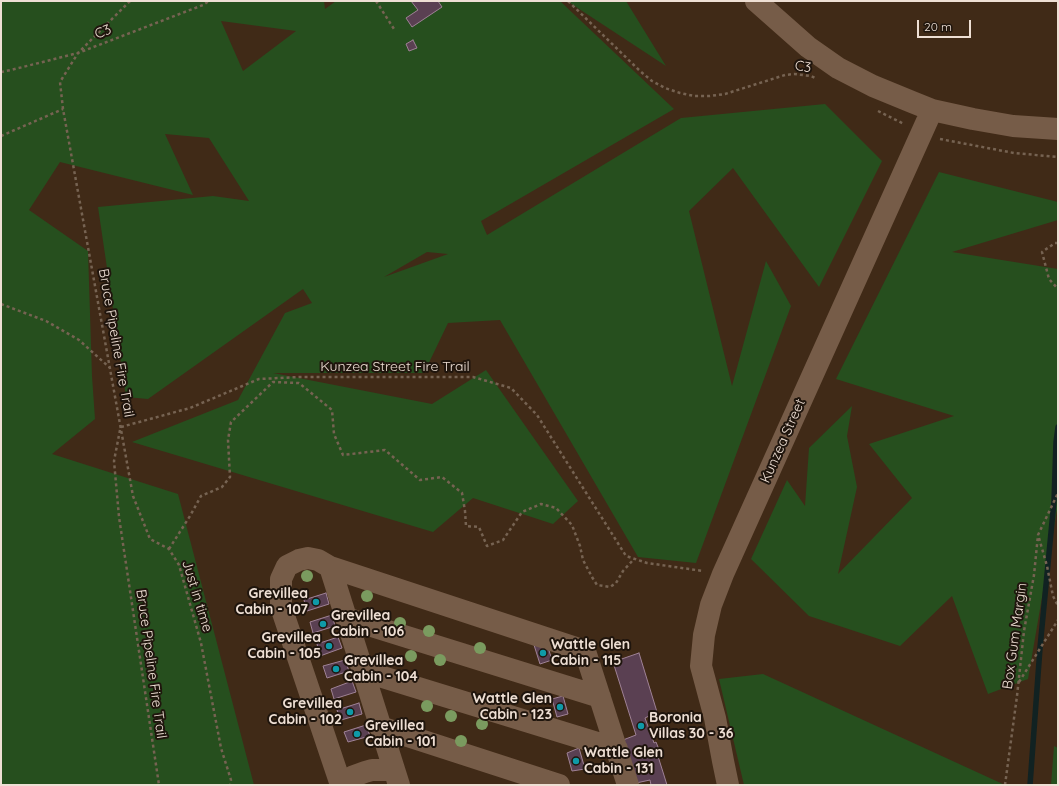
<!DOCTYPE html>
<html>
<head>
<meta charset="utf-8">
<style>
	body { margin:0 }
	#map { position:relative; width:1059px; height:786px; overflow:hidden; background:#402a17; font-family:Quicksand,sans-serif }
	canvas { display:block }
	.frame { position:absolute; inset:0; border:2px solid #eedfd4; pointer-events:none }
	.scale { position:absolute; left:917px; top:20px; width:54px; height:18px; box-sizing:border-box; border:2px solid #eedfd4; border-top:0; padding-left:5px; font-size:12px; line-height:14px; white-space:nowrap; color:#eedfd4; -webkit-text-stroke:3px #1f150d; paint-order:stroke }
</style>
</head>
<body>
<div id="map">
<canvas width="1059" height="786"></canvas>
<div class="frame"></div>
<div class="scale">20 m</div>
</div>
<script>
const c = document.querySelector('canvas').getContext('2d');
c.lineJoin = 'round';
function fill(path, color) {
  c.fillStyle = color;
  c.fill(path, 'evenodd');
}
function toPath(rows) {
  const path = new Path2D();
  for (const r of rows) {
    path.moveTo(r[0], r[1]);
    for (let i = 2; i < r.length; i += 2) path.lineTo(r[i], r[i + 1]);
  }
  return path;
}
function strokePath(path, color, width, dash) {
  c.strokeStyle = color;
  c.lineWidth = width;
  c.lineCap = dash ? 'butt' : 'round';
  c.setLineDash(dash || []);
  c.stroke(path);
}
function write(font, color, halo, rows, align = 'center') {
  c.font = font + ' Quicksand,sans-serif';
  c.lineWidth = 4;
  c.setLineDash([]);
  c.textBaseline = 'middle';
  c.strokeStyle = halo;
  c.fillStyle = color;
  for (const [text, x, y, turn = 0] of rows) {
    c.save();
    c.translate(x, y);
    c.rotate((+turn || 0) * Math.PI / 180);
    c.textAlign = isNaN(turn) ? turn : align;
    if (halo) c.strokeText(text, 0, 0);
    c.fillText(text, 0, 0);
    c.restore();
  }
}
fill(toPath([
	[1,1,324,1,325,9,336,1,560,1,674,109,481,221,487,235,681,118,825,104,882,161,819,287,733,168,689,211,732,386,766,261,791,306,696,563,638,557,500,320,448,323,424,373,273,373,432,404,486,370,578,501,553,524,473,498,433,532,132,442,238,400,285,313,312,303,303,289,148,399,126,397,98,207,213,196,249,201,209,138,165,134,193,195,60,162,29,210,88,251,92,376,95,419,52,454,178,494,254,785,1,785],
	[221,21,296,31,243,71],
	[427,252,448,254,384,277],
	[567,1,626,1,666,66],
	[939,172,1058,202,1058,220,952,252,1058,269,1058,504,1028,679,988,694,952,596,900,646,809,616,751,559,787,480,805,506,809,448,852,406,847,436,857,487,838,574,912,498,869,444,954,416,836,379],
	[763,674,1005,785,744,785,719,679],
	[1054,746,1058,748,1058,785,1051,785]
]), '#264f1e');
strokePath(toPath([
	[1030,785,1040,648,1054,501,1056,442,1058,427]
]), '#122', 5.5);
const building = toPath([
	[411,1,438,1,442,7,412,27,406,18,418,10,411,1],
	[413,40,417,48,409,51,406,44,413,40],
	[326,593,329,604,307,611,304,600,326,593],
	[332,615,335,626,313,633,310,622,332,615],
	[338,637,342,648,320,656,317,644,338,637],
	[546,641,552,660,540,664,534,645,546,641],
	[639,653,657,712,645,718,654,743,656,742,660,752,657,753,667,785,651,785,650,780,636,783,623,740,636,735,613,662,639,653],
	[345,660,349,671,327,678,323,666,345,660],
	[352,681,356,692,334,699,331,689,352,681],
	[563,696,568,714,557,717,552,699,563,696],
	[359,703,362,714,341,720,337,710,359,703],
	[366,725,370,736,348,742,344,732,366,725],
	[579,748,585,769,572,771,567,753,579,748]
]);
fill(building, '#5a4052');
strokePath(building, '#9f8296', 1);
strokePath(toPath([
	[130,1,78,53,60,82,63,109,133,496,150,539,169,549,179,565,201,643,221,748,231,780,230,785],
	[376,1,394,29],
	[568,1,640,71,652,81,665,88,680,93,694,96,710,96,725,94,785,75,794,74,811,76,815,78],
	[1,72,11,70,78,53,203,5,209,1],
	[878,111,904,124],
	[1,136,63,109],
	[940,139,1014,153,1058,157],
	[1058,243,1055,243,1042,252,1049,279,1058,289],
	[1,304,46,321,79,340,109,367],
	[121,427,190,408,259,379,300,377,473,377,511,388,537,415,626,556,647,563,703,571],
	[120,430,114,461,119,517,159,785],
	[1039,538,1047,566,1053,596,1058,606],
	[169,549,190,516,201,496,222,487,230,477,228,440,231,422,273,382,299,383,332,410,334,434,343,455,385,450,420,480,442,477,462,493,465,511,466,526,479,527,487,546,503,540,522,512,541,504,556,508,572,525,580,546,583,560,592,577,597,585,610,587,616,583,623,571,634,559],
	[1019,682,1058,620],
	[1005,785,1017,696,1024,631,1034,575,1038,535,1058,493]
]), '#766352', 2.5, [3, 3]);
strokePath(toPath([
	[756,1,808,47,838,68,873,86,912,102,932,110,973,119,1013,126,1058,129],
	[330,567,399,785],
	[346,618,600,697],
	[363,671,617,749],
	[380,727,559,785],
	[341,783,354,776,365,772,372,770,387,770,394,771],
	[341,785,281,607,281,579,287,566,299,560,308,558,318,560,330,567,585,651,628,785],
	[728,785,723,761,715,718,701,666,704,635,711,605,723,574,932,110]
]), '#765c48', 22);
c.fillStyle = '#7a9b5f';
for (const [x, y] of [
	[307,576],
	[367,596],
	[400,623],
	[429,631],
	[480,648],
	[411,656],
	[440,660],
	[427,706],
	[451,716],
	[482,724],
	[461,741]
]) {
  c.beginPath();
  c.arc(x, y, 6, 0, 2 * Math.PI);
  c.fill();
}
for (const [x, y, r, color] of [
	[316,602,4,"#0f9aa8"],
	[323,624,4,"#0f9aa8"],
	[329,646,4,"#0f9aa8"],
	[543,653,4,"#0f9aa8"],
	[336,669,4,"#0f9aa8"],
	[560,707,4,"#0f9aa8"],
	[350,712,4,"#0f9aa8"],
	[641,726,4,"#0f9aa8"],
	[357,734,4,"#0f9aa8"],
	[576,761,4,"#0f9aa8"]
]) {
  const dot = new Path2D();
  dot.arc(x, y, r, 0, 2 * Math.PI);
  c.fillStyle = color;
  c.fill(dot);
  strokePath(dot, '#1f150d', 1.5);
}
write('14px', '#eedfd4', '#1f150d', [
	["C3",103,32,-22],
	["C3",803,67,9],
	["Bruce Pipeline Fire Trail",116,343,80],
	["Kunzea Street Fire Trail",395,367],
	["Kunzea Street",783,441,-66],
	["Just in time",197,596,73],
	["Box Gum Margin",1015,636,-82],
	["Bruce Pipeline Fire Trail",151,664,82]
]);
write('bold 14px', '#eedfd4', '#1f150d', [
	["Grevillea",308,594,"right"],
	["Cabin - 107",308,610,"right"],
	["Grevillea",331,616],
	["Cabin - 106",331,632],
	["Grevillea",321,638,"right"],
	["Cabin - 105",321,654,"right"],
	["Wattle Glen",551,645],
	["Cabin - 115",551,661],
	["Grevillea",344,661],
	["Cabin - 104",344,677],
	["Wattle Glen",552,699,"right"],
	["Cabin - 123",552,715,"right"],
	["Grevillea",342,704,"right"],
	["Cabin - 102",342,720,"right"],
	["Boronia",649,718],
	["Villas 30 - 36",649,734],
	["Grevillea",365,726],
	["Cabin - 101",365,742],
	["Wattle Glen",584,753],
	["Cabin - 131",584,769]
], 'left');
</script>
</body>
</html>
